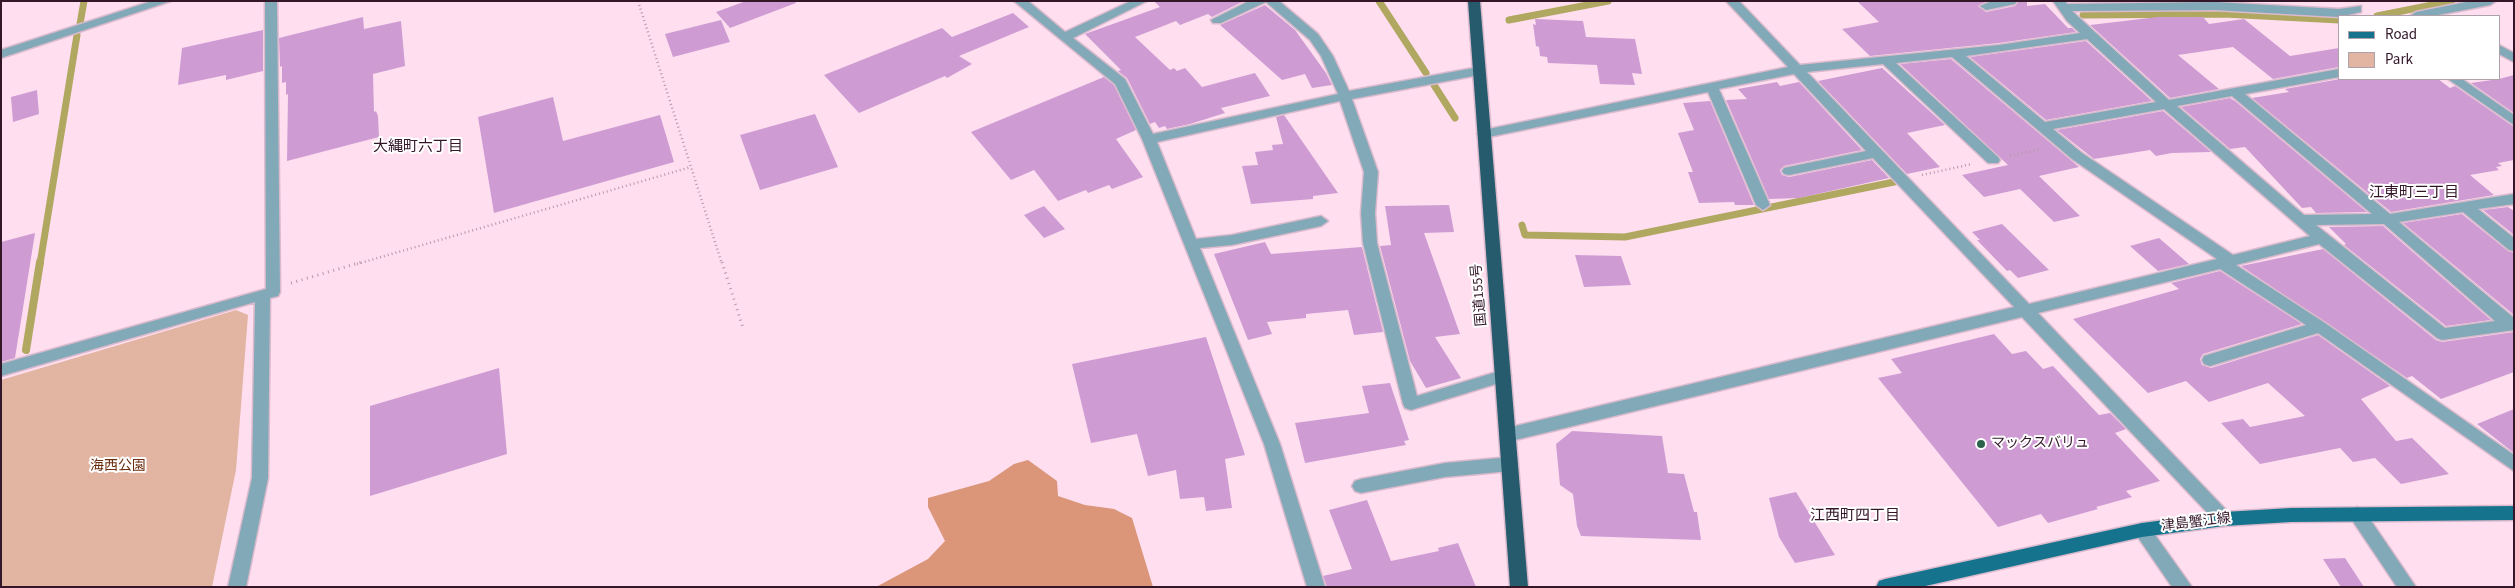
<!DOCTYPE html>
<html>
<head>
<meta charset="utf-8">
<style>
	body { margin:0 }
	#map { position:relative; width:2515px; height:588px; overflow:hidden; background:#ffdef0; font-family:"Source Sans 3",sans-serif }
	canvas { display:block }
	.frame { position:absolute; inset:0; border:2px solid #331628; pointer-events:none }
	.legend { position:absolute; left:2338px; top:15px; width:162px; height:65px; box-sizing:border-box; background:#fff; border:1px solid #ada2a9; margin:0; padding:6px 9px; list-style:none; font-size:15px; color:#331628 }
	.legend li { display:flex; align-items:center; gap:10px; height:25px }
	.legend b { width:25px; border:1px solid #ada2a9 }
</style>
</head>
<body>
<div id="map">
<canvas width="2515" height="588"></canvas>
<div class="frame"></div>
<ul class="legend">
<li><b style="height:6px;background:#15738e"></b>Road</li>
<li><b style="height:14px;background:#e2b5a2"></b>Park</li>
</ul>
</div>
<script>
const c = document.querySelector('canvas').getContext('2d');
c.lineJoin = 'round';
function fill(path, color) {
  c.fillStyle = color;
  c.fill(path, 'evenodd');
}
function toPath(rows) {
  const path = new Path2D();
  for (const r of rows) {
    path.moveTo(r[0], r[1]);
    for (let i = 2; i < r.length; i += 2) path.lineTo(r[i], r[i + 1]);
  }
  return path;
}
function strokePath(path, color, width, dash) {
  c.strokeStyle = color;
  c.lineWidth = width;
  c.lineCap = dash ? 'butt' : 'round';
  c.setLineDash(dash || []);
  c.stroke(path);
}
function write(font, color, halo, rows, align = 'center') {
  c.font = font + ' "Source Sans 3","Noto Sans JP",sans-serif';
  c.lineWidth = 4;
  c.setLineDash([]);
  c.textBaseline = 'middle';
  c.strokeStyle = halo;
  c.fillStyle = color;
  for (const [text, x, y, turn = 0] of rows) {
    c.save();
    c.translate(x, y);
    c.rotate((+turn || 0) * Math.PI / 180);
    c.textAlign = isNaN(turn) ? turn : align;
    if (halo) c.strokeText(text, 0, 0);
    c.fillText(text, 0, 0);
    c.restore();
  }
}
fill(toPath([
	[236,310,248,315,236,470,212,587,1,587,1,380]
]), '#e2b5a2');
fill(toPath([
	[1028,460,1057,481,1058,496,1085,505,1114,509,1132,518,1153,587,876,587,928,559,945,541,928,507,928,498,989,481,1014,464]
]), '#db9579');
strokePath(toPath([
	[1379,1,1426,73],
	[2083,15,2224,14,2339,20],
	[2377,16,2452,1],
	[1509,20,1608,1],
	[80,24,84,1],
	[1434,85,1455,118],
	[1522,225,1525,235,1625,237,1894,182],
	[40,264,77,35]
]), '#b0a860', 7);
strokePath(toPath([
	[26,350,40,262]
]), '#b0a860', 8);
fill(toPath([
	[746,1,795,1,796,3,730,28,716,12],
	[1154,1,1244,1,1212,17,1208,14,1180,25,1176,21,1135,37,1170,70,1174,68,1177,71,1185,68,1202,87,1255,73,1270,96,1221,108,1225,113,1190,124,1167,129,1165,126,1159,128,1155,122,1150,124,1127,78,1118,71,1121,70,1085,34,1160,7],
	[1857,1,1987,1,1978,6,1986,12,2015,6,2019,1,2027,1,2027,6,2045,4,2068,28,2072,28,2076,32,1999,43,1870,56,1842,29,1879,22],
	[1265,5,1295,30,1326,73,1332,85,1312,88,1305,74,1282,80,1220,25],
	[1013,13,1029,27,959,56,972,64,947,78,945,76,859,113,824,75,942,28,952,37],
	[363,17,364,29,401,21,405,66,373,74,374,112,376,111,378,116,379,137,287,161,288,94,286,95,286,82,282,83,282,66,280,67,279,38],
	[2158,17,2203,17,2209,24,2244,19,2290,56,2339,48,2339,67,2273,79,2233,47,2178,55,2219,89,2170,98,2090,25],
	[1535,19,1583,21,1586,37,1635,39,1642,74,1632,73,1635,85,1600,84,1597,65,1548,63,1547,57,1540,56,1539,47,1536,46,1533,24,1536,25],
	[721,20,730,42,673,57,665,34],
	[263,30,263,71,226,80,226,75,178,85,182,48],
	[2086,41,2152,101,2046,120,1970,57],
	[1951,59,2079,167,2039,176,2080,216,2054,222,2020,189,1984,197,1962,175,2008,165,1900,64],
	[1880,66,1945,125,1907,133,1940,167,1907,174,1818,81,1882,68],
	[2514,75,2514,113,2471,83,2499,79],
	[1104,77,1114,85,1136,130,1116,139,1143,177,1112,189,1109,185,1088,193,1086,190,1058,201,1034,170,1011,180,971,132],
	[2340,79,2438,79,2450,88,2455,86,2514,127,2514,160,2498,163,2502,166,2496,167,2499,170,2470,175,2494,195,2391,212,2252,98,2289,92,2285,89],
	[1777,82,1780,86,1799,82,1862,150,1784,166,1780,170,1782,175,1789,177,1872,160,1889,178,1799,198,1769,199,1726,100,1747,99,1738,89],
	[37,90,39,114,13,122,11,97],
	[553,97,563,141,660,115,674,162,494,213,478,117],
	[2230,98,2235,101,2367,212,2316,213,2311,207,2302,208,2245,147,2230,149,2181,107],
	[1710,101,1754,205,1735,205,1734,202,1699,203,1688,172,1693,172,1678,133,1694,130,1683,103],
	[2163,111,2211,152,2172,153,2156,156,2150,150,2094,159,2057,130],
	[815,114,838,167,760,190,740,135],
	[1284,115,1338,193,1313,196,1313,199,1251,204,1242,166,1258,165,1255,152,1273,150,1272,145,1283,144,1276,117],
	[1449,205,1454,232,1424,233,1460,334,1435,337,1461,378,1426,388,1410,361,1380,246,1391,245,1385,206],
	[1044,206,1065,229,1044,238,1024,215],
	[2508,207,2514,211,2514,235,2483,210],
	[2462,214,2508,251,2514,253,2514,315,2403,223],
	[2002,224,2049,270,2018,278,2010,270,2007,271,1977,240,1980,240,1972,232],
	[2383,226,2491,320,2446,326,2344,245,2346,244,2329,227],
	[35,233,15,358,1,362,1,242],
	[2159,238,2189,264,2158,271,2130,246],
	[1265,242,1271,254,1362,247,1383,332,1354,335,1348,310,1306,314,1306,318,1267,322,1272,334,1248,340,1214,254],
	[2323,249,2436,340,2442,342,2514,332,2514,372,2441,399,2412,376,2407,378,2241,266],
	[1575,255,1621,256,1631,285,1584,287],
	[2220,271,2302,324,2203,354,2200,359,2202,365,2211,368,2318,335,2390,386,2361,399,2396,441,2412,438,2449,474,2401,484,2375,458,2353,462,2340,448,2260,464,2221,423,2243,419,2250,427,2305,416,2268,383,2209,402,2186,381,2148,393,2073,319,2179,289,2171,283],
	[1994,334,2012,354,2026,351,2043,369,2053,366,2099,415,2110,413,2126,429,2115,433,2160,481,2126,491,2132,497,2096,507,2098,509,2048,523,2041,514,1998,527,1878,378,1902,373,1891,359],
	[1206,337,1245,455,1225,459,1232,508,1206,511,1204,497,1180,499,1176,470,1148,476,1137,434,1091,443,1072,364],
	[499,368,507,454,370,496,370,406],
	[1390,383,1409,440,1404,441,1406,445,1305,463,1295,423,1369,413,1362,386],
	[2514,409,2514,453,2477,424],
	[1572,431,1662,436,1668,473,1684,474,1694,512,1697,512,1701,540,1581,536,1577,526,1573,494,1560,485,1556,444],
	[1796,492,1835,555,1795,563,1779,537,1769,498],
	[1367,500,1391,561,1439,551,1438,548,1458,543,1476,587,1327,587,1323,576,1352,569,1329,510],
	[2345,558,2364,587,2341,587,2323,559]
]), '#ce9cd3');
const minor = toPath([
	[152,1,171,1,1,58,1,50,152,1],
	[265,1,277,1,280,292,278,296,270,298,268,478,246,587,228,587,252,478,255,302,1,376,1,364,266,289,265,1],
	[1014,1,1028,1,1065,32,1131,1,1147,1,1073,38,1125,79,1153,134,1338,94,1321,56,1310,40,1266,2,1221,23,1213,23,1211,20,1249,1,1279,1,1318,34,1333,56,1349,91,1479,67,1485,71,1479,75,1352,99,1378,172,1375,213,1377,243,1417,396,1503,370,1509,372,1511,376,1509,380,1411,410,1405,408,1403,404,1363,243,1361,213,1364,172,1340,101,1157,142,1196,239,1232,235,1321,216,1328,221,1321,226,1232,245,1200,248,1280,444,1325,587,1307,587,1264,444,1142,139,1115,84,1014,1],
	[1726,1,1739,1,1800,65,1999,45,2080,33,2067,21,2053,1,2065,1,2067,4,2215,2,2339,9,2361,6,2361,12,2339,17,2215,10,2072,11,2169,100,2339,69,2339,77,2245,94,2390,214,2514,194,2514,204,2478,209,2514,238,2514,251,2509,250,2463,212,2399,222,2514,318,2514,330,2442,340,2437,338,2319,244,2236,265,2325,323,2514,455,2514,471,2318,333,2210,366,2204,364,2202,360,2204,356,2306,325,2220,269,2038,313,2230,514,2233,519,2230,524,2224,526,2218,524,2022,317,1507,442,1501,440,1499,435,1501,430,1507,428,2014,307,1873,158,1789,175,1784,174,1782,171,1784,168,1866,151,1794,74,1719,89,1770,205,1763,210,1756,205,1708,92,1484,138,1477,134,1484,130,1788,67,1726,1],
	[2087,39,2156,102,2045,122,1966,56,2087,39],
	[1952,57,2072,159,2217,259,2029,304,1807,72,1883,64,1988,163,1998,163,2000,160,1998,157,1896,63,1952,57],
	[2232,96,2372,214,2304,215,2177,106,2232,96],
	[2164,109,2310,236,2233,255,2082,153,2053,129,2164,109],
	[2384,224,2495,321,2445,328,2316,225,2384,224],
	[1992,1,2017,1,2015,4,1986,10,1980,6,1992,1],
	[2471,1,2496,1,2490,5,2433,16,2410,16,2416,12,2471,1],
	[2499,45,2514,53,2514,62,2499,54,2499,45],
	[2448,79,2462,79,2514,115,2514,125,2448,79],
	[1510,457,1516,459,1518,464,1516,469,1510,471,1445,477,1361,493,1355,491,1352,486,1355,481,1361,479,1445,463,1510,457],
	[2357,507,2363,509,2416,587,2397,587,2348,514,2351,509,2357,507],
	[2142,523,2148,525,2192,587,2172,587,2133,530,2136,525,2142,523]
]);
const major = toPath([
	[2514,506,2514,520,2291,522,2224,526,2142,537,1921,587,1876,587,1879,581,1885,579,2142,523,2224,512,2291,508,2514,506]
]);
const highway = toPath([
	[1468,1,1480,1,1528,587,1510,587,1468,1]
]);
strokePath(minor, '#dabacc', 3);
strokePath(major, '#dabacc', 3);
strokePath(highway, '#dabacc', 3);
strokePath(toPath([
	[638,1,722,264],
	[2010,156,2041,149],
	[1922,175,1972,164],
	[357,264,691,167]
]), '#b898aa', 2.5, [1, 3]);
strokePath(toPath([
	[722,262,743,328],
	[291,283,362,262]
]), '#b898aa', 3, [1, 4.5]);
fill(minor, '#82a9b8');
fill(major, '#15738e');
fill(highway, '#255b6d');
for (const [x, y, r, color] of [
	[1981,444,5,"#2b634b"]
]) {
  const dot = new Path2D();
  dot.arc(x, y, r, 0, 2 * Math.PI);
  c.fillStyle = color;
  c.fill(dot);
  strokePath(dot, '#fff', 2);
}
write('14px', '#331628', '#fff', [
	["国道155号",1480,295,-95],
	["津島蟹江線",2196,523,-7]
]);
write('14px', '#331628', '#fff', [
	["マックスバリュ",1991,444]
], 'left');
write('14px', '#6c2d0e', '#fff', [
	["海西公園",118,467]
]);
write('15px', '#331628', '#fff', [
	["大縄町六丁目",418,148],
	["江東町三丁目",2414,194],
	["江西町四丁目",1855,517]
]);
</script>
</body>
</html>
